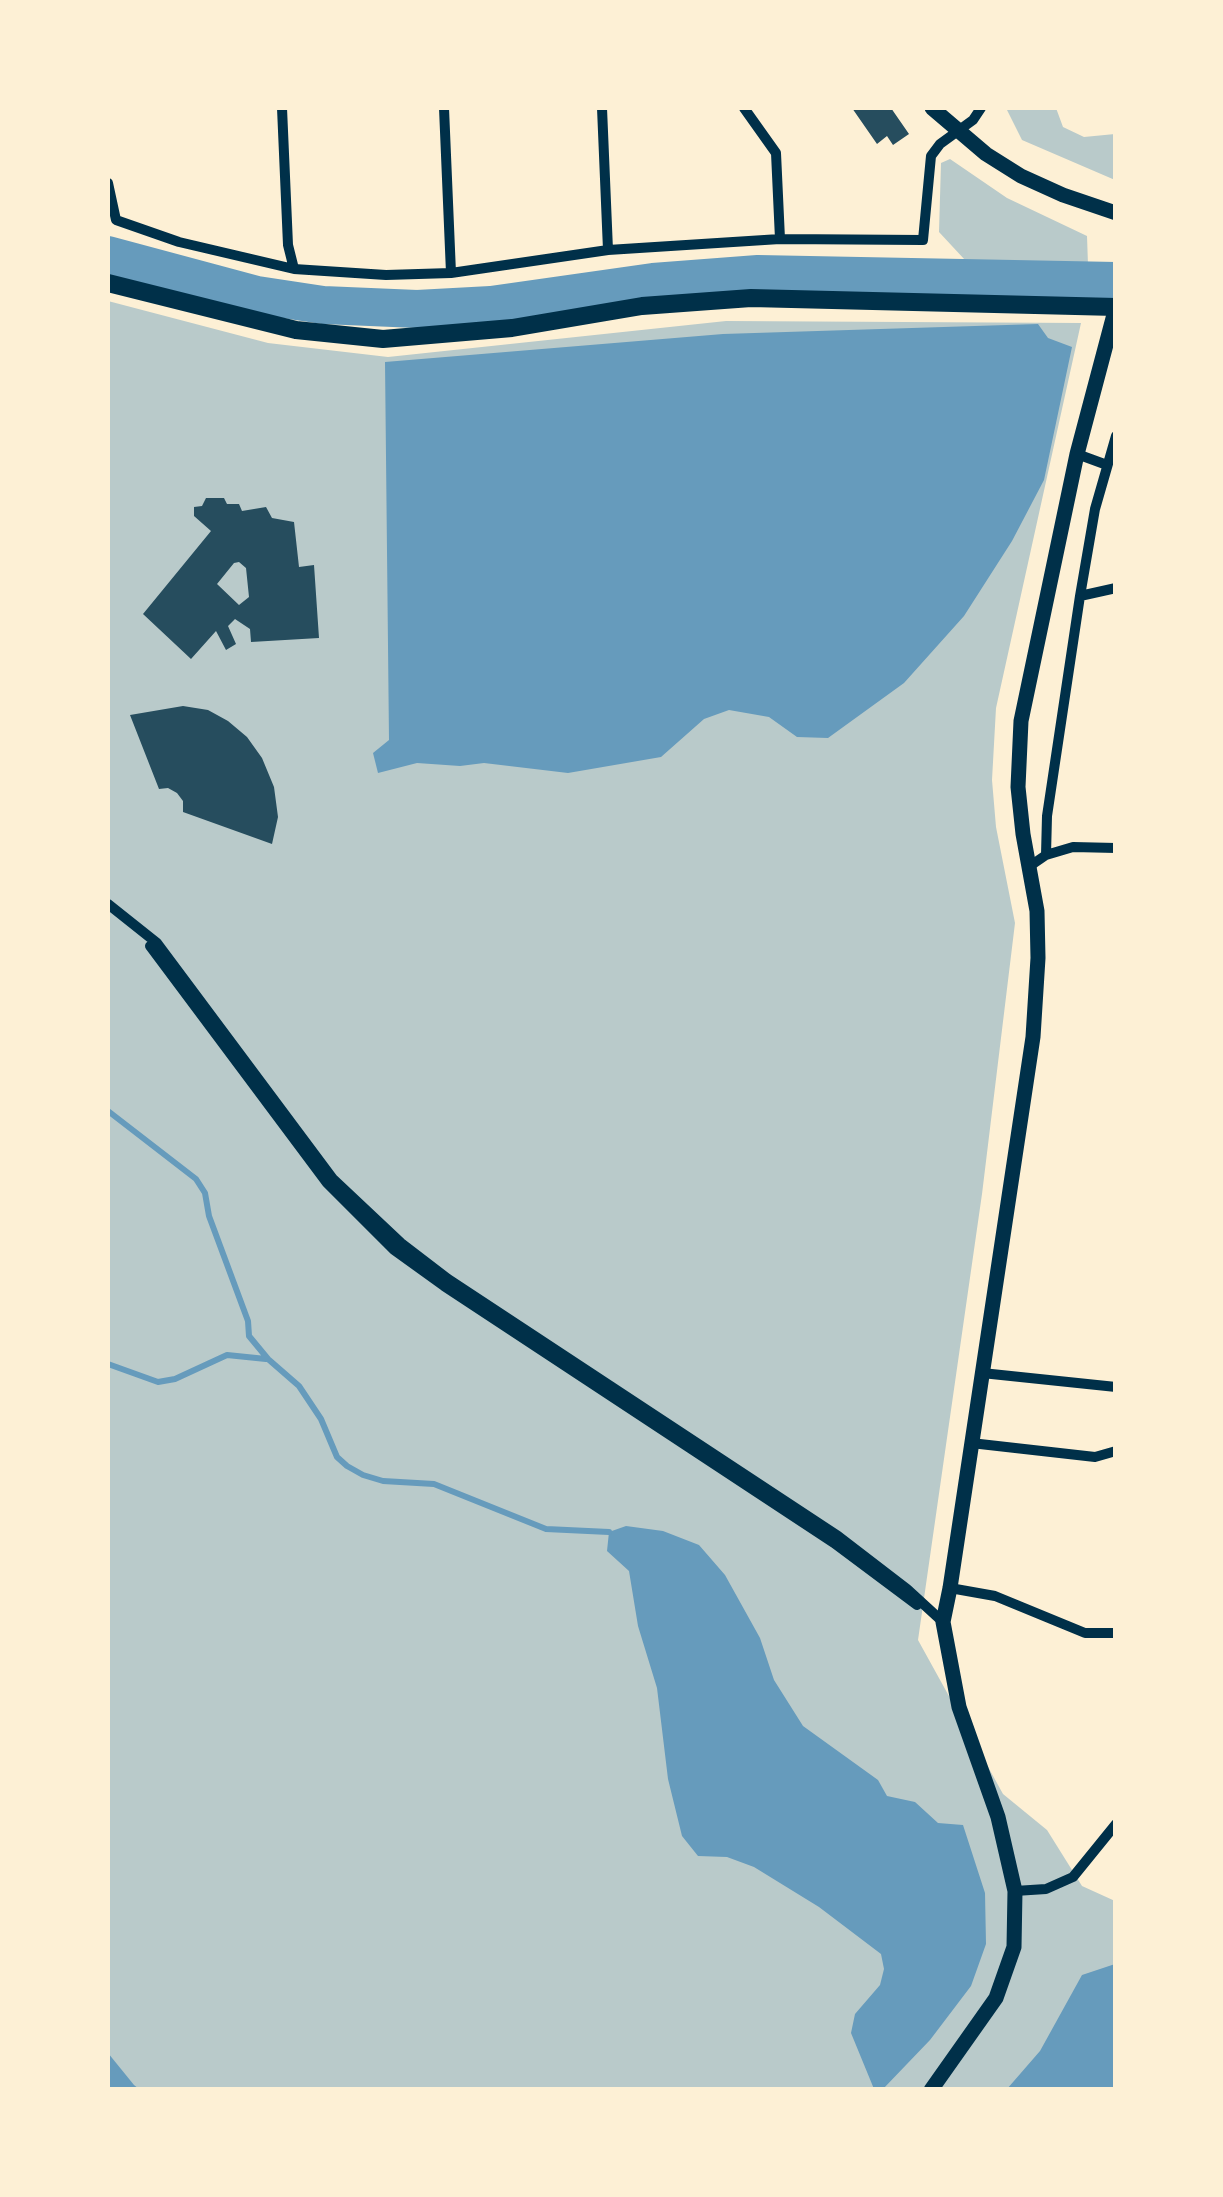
<!DOCTYPE html>
<html>
<head>
<meta charset="utf-8">
<style>
	body { margin:0 }
	#map { position:relative; width:1223px; height:2197px; overflow:hidden; background:#fdf0d5; font-family:"Titillium Web",sans-serif }
	canvas { display:block }
	.frame { position:absolute; inset:0; border:110px solid #fdf0d5; pointer-events:none }
</style>
</head>
<body>
<div id="map">
<canvas width="1223" height="2197"></canvas>
<div class="frame"></div>
</div>
<script>
const c = document.querySelector('canvas').getContext('2d');
c.lineJoin = 'round';
function fill(path, color) {
  c.fillStyle = color;
  c.fill(path, 'evenodd');
}
function toPath(rows) {
  const path = new Path2D();
  for (const r of rows) {
    path.moveTo(r[0], r[1]);
    for (let i = 2; i < r.length; i += 2) path.lineTo(r[i], r[i + 1]);
  }
  return path;
}
function strokePath(path, color, width, dash) {
  c.strokeStyle = color;
  c.lineWidth = width;
  c.lineCap = dash ? 'butt' : 'round';
  c.setLineDash(dash || []);
  c.stroke(path);
}
fill(toPath([
	[1006,108,1056,108,1063,127,1084,137,1115,134,1115,180,1022,140],
	[950,159,1007,198,1087,236,1088,265,1065,267,965,260,939,232,941,163],
	[108,301,268,343,388,357,726,321,1081,323,996,708,992,780,996,827,1015,923,982,1194,918,1640,1003,1794,1047,1830,1082,1886,1115,1901,1115,2089,108,2089]
]), '#b9caca');
fill(toPath([
	[1038,324,1048,338,1072,347,1044,480,1012,541,964,616,904,683,828,738,797,737,769,717,729,710,704,719,661,757,568,773,484,763,460,766,417,763,378,773,373,753,389,740,385,362,723,334],
	[626,1526,663,1531,699,1545,725,1575,760,1638,774,1680,803,1726,878,1780,887,1796,915,1802,938,1823,963,1825,985,1893,986,1944,971,1986,930,2040,883,2089,874,2089,851,2033,855,2014,880,1985,884,1969,881,1954,819,1907,754,1867,727,1857,698,1856,682,1836,668,1779,657,1688,638,1626,629,1571,607,1551,609,1532],
	[1115,1964,1115,2089,1007,2089,1040,2051,1082,1975],
	[108,2053,134,2085,139,2089,108,2089]
]), '#669bbc');
strokePath(toPath([
	[108,1111,196,1179,205,1193,209,1216,248,1321,249,1336,268,1359,299,1386,321,1419,337,1457,347,1466,363,1475,383,1481,434,1484,546,1529,609,1532],
	[108,1364,158,1382,175,1379,227,1355,266,1359]
]), '#669bbc', 6);
strokePath(toPath([
	[108,255,257,295,323,305,417,309,491,305,653,282,758,274,1116,281]
]), '#669bbc', 38);
fill(toPath([
	[852,108,891,108,909,134,893,145,887,136,877,144],
	[206,498,224,498,227,504,239,504,242,511,266,507,272,518,294,522,299,567,314,565,319,638,251,642,250,629,235,619,228,626,236,644,226,650,216,631,191,659,143,614,211,531,194,516,194,507,202,506],
	[239,562,246,568,249,597,239,605,217,584,234,563],
	[183,706,208,710,228,721,247,737,262,758,274,787,278,817,272,844,183,812,183,801,177,793,168,788,159,789,130,715]
]), '#264d5e');
strokePath(toPath([
	[282,108,288,245,294,269],
	[444,108,451,273],
	[602,108,608,250],
	[744,108,776,153,780,239],
	[108,183,116,220,179,242,294,269,386,275,451,273,608,250,780,239,923,240,931,156,940,144,973,120,981,108],
	[1077,454,1107,465],
	[1080,596,1116,588],
	[1046,855,1047,816,1080,596,1095,509,1116,436],
	[1030,866,1046,855,1073,847,1116,848],
	[108,904,157,943,333,1179,401,1243,448,1279,838,1536,907,1589,943,1622],
	[150,946,327,1183,394,1250,444,1286,834,1543,917,1605],
	[982,1373,1116,1387],
	[971,1443,1095,1457,1116,1451],
	[950,1588,995,1596,1085,1633,1116,1633],
	[1015,1891,1046,1889,1073,1877,1116,1824]
]), '#003049', 10);
strokePath(toPath([
	[932,108,986,154,1021,176,1063,195,1116,213],
	[931,2090,996,1998,1014,1947,1015,1891,998,1817,959,1707,943,1622,950,1588,1033,1037,1038,958,1037,911,1023,834,1018,787,1021,721,1077,454,1116,307]
]), '#003049', 15);
strokePath(toPath([
	[108,283,296,330,383,339,512,328,642,306,751,298,1116,307]
]), '#003049', 18);
</script>
</body>
</html>
